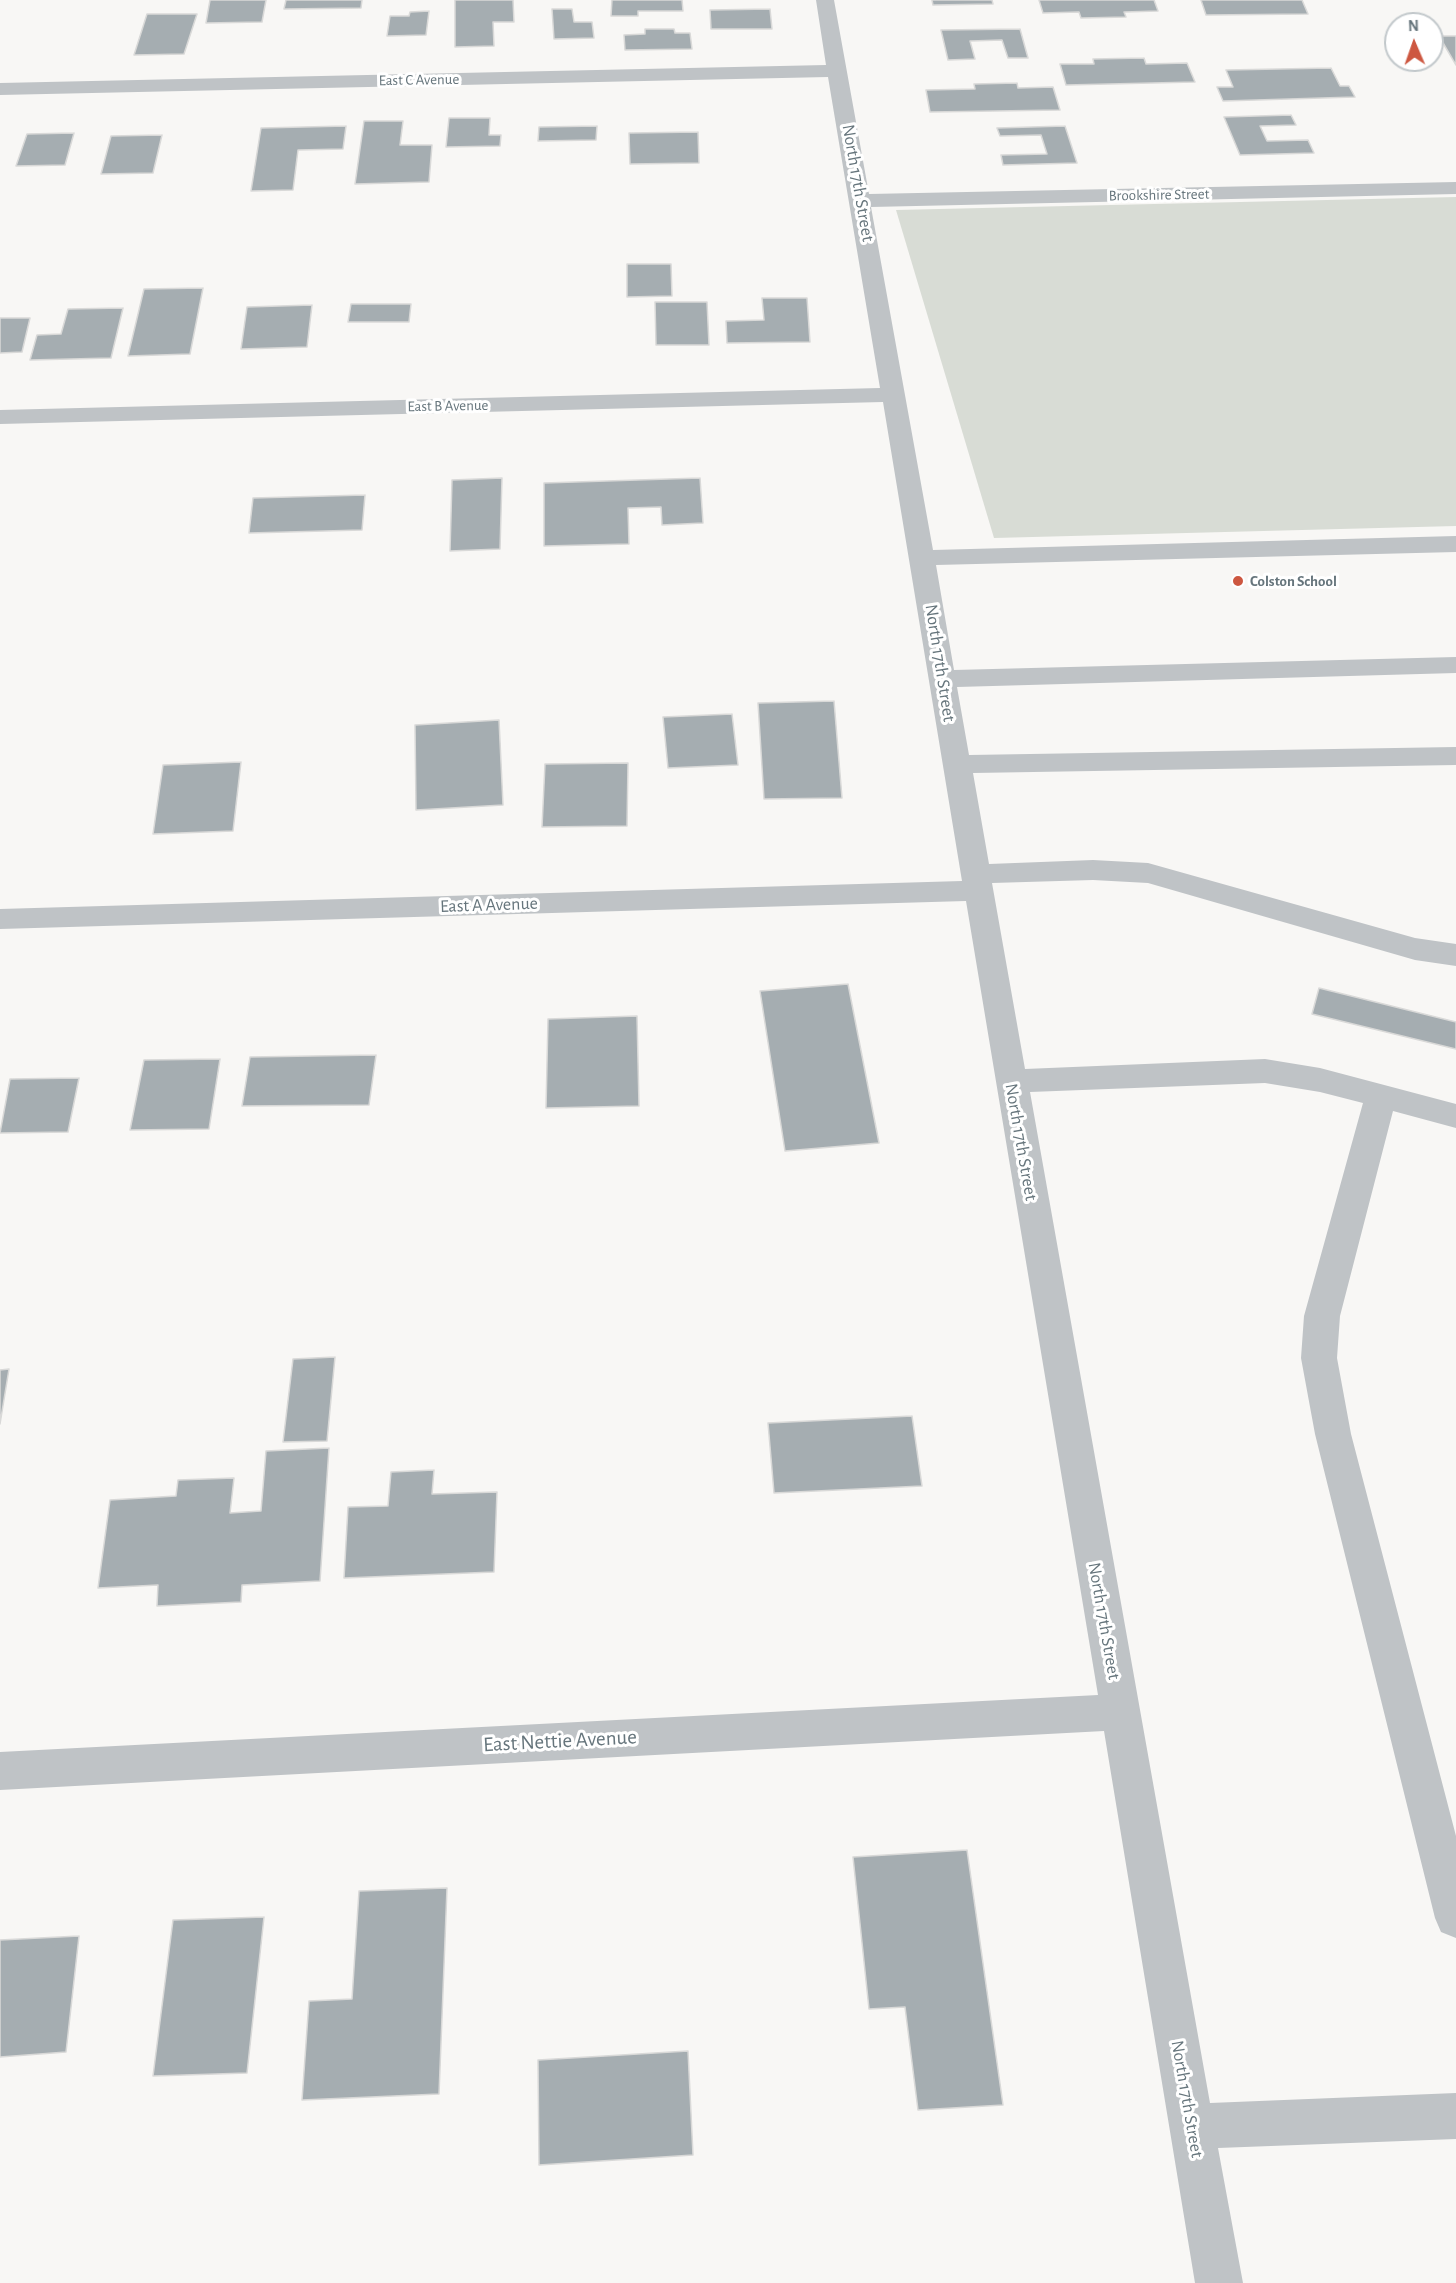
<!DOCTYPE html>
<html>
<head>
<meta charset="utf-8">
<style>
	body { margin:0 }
	#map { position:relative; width:1456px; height:2283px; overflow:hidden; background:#f8f7f5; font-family:"Alegreya Sans",sans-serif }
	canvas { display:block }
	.north { position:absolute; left:1384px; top:12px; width:60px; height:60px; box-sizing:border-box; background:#fff; border:2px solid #c2c8cb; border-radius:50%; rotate:358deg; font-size:16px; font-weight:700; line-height:24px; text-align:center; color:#66757c }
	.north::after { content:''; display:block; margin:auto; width:21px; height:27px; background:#cd5740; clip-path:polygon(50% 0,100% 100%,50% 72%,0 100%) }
</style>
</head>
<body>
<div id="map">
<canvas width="1456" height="2283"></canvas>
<div class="north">N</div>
</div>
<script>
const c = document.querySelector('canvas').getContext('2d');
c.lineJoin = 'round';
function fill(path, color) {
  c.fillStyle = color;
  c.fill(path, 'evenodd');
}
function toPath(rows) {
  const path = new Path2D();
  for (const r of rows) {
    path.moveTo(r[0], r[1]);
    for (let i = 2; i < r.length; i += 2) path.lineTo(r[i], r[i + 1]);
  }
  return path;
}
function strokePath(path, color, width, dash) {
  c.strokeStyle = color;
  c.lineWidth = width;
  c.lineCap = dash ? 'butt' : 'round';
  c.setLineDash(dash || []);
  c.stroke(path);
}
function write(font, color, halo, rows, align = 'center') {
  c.font = font + ' "Alegreya Sans",sans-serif';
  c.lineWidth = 6;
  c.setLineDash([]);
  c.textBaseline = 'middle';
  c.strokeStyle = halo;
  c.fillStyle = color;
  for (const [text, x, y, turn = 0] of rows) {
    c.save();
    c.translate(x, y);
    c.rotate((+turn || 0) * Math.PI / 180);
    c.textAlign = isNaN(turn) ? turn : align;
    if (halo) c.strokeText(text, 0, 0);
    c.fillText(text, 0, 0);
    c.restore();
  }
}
fill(toPath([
	[1456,197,1456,526,994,538,896,210]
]), '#d8dcd5');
const building = toPath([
	[210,0,266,0,262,22,206,23,210,0],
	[286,0,362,0,361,8,284,9,286,0],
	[455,0,513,0,514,22,493,22,494,46,455,47,455,0],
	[612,0,682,0,683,11,638,11,638,16,611,16,612,0],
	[932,0,992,0,993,4,933,5,932,0],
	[1039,0,1154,0,1158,11,1124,12,1126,17,1081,18,1079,12,1043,13,1039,0],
	[1201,0,1302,0,1308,14,1206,15,1201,0],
	[552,9,572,9,574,22,592,22,594,38,554,39,552,9],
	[770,9,772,29,711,29,710,10,770,9],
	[429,11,426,35,387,36,390,16,409,16,410,12,429,11],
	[147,14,197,14,184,54,134,55,147,14],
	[645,29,674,29,675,33,690,33,692,49,625,50,624,35,645,34,645,29],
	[1020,29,1028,58,1008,58,1002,40,970,41,975,59,948,60,941,30,1020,29],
	[1439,36,1456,36,1456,65,1439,36],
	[1144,58,1146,64,1187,63,1195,82,1066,85,1060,64,1094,64,1093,59,1144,58],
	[1331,68,1340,86,1349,86,1355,97,1223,101,1217,87,1233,87,1226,70,1331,68],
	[1017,83,1018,88,1053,87,1060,110,930,112,926,90,975,89,974,84,1017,83],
	[1291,115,1296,125,1260,126,1267,141,1308,140,1314,153,1240,155,1224,117,1291,115],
	[449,118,490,118,489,135,501,135,500,146,446,147,449,118],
	[364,121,403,121,400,145,432,145,429,182,355,184,364,121],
	[346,126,343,149,298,150,293,190,251,191,261,128,346,126],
	[597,126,596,140,538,141,539,127,597,126],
	[1065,126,1077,163,1003,165,1001,155,1047,154,1041,135,1000,136,997,128,1065,126],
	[698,132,699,163,630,164,629,133,698,132],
	[74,133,65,165,16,166,27,134,74,133],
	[162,135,153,173,101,174,111,136,162,135],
	[627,264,671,264,672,296,627,297,627,264],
	[203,288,190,354,128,356,144,289,203,288],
	[762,298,807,298,810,342,727,343,726,321,764,320,762,298],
	[655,302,707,302,709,345,656,345,655,302],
	[351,304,411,304,409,322,348,322,351,304],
	[312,305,307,347,241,349,247,307,312,305],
	[123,308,111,358,30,360,37,335,61,334,68,309,123,308],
	[0,318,30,318,22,352,0,353,0,318],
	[502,478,500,549,450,551,452,480,502,478],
	[700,478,703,523,662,525,661,507,628,508,629,544,544,546,544,483,700,478],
	[365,495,362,530,249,533,253,498,365,495],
	[834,701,842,798,764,799,758,703,834,701],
	[732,714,738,765,668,768,663,717,732,714],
	[499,720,503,805,416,810,415,725,499,720],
	[241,762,233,831,153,834,163,765,241,762],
	[628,763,627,826,542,827,545,764,628,763],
	[848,984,879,1143,785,1151,760,991,848,984],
	[1319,988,1456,1022,1456,1049,1312,1014,1319,988],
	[637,1016,639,1106,546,1108,548,1019,637,1016],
	[376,1055,369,1105,242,1106,250,1057,376,1055],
	[220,1059,209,1129,130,1130,144,1060,220,1059],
	[79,1078,68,1132,0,1133,10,1079,79,1078],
	[335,1357,327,1441,283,1442,293,1359,335,1357],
	[9,1369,0,1424,0,1370,9,1369],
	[912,1416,922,1486,774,1493,768,1423,912,1416],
	[329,1448,320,1581,242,1585,241,1602,157,1606,158,1585,98,1588,110,1500,176,1496,178,1480,234,1478,230,1513,261,1511,266,1451,329,1448],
	[434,1470,432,1494,497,1492,494,1572,344,1578,348,1507,388,1506,391,1472,434,1470],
	[967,1850,1003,2105,918,2110,905,2007,869,2009,853,1857,967,1850],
	[447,1888,439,2094,302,2100,309,2001,352,1999,359,1891,447,1888],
	[264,1917,247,2073,153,2076,173,1920,264,1917],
	[79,1936,66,2052,0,2057,0,1940,79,1936],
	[688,2051,693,2155,539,2165,538,2060,688,2051]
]);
fill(building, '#a5adb1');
strokePath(building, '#d9d9d8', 1.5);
fill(toPath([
	[816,0,834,0,869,194,1456,182,1456,194,871,207,933,550,1456,536,1456,552,936,565,954,670,1456,657,1456,673,957,687,969,755,1456,747,1456,765,973,773,989,864,1093,860,1148,863,1415,938,1456,944,1456,966,1415,960,1148,883,1093,880,992,883,1025,1069,1265,1059,1320,1068,1456,1104,1456,1128,1393,1111,1340,1316,1337,1358,1351,1434,1456,1836,1456,1938,1441,1932,1435,1918,1315,1434,1301,1358,1304,1316,1363,1103,1320,1092,1265,1083,1030,1092,1210,2103,1456,2093,1456,2139,1218,2148,1243,2283,1195,2283,1104,1731,0,1790,0,1752,1098,1695,966,901,0,929,0,909,962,881,883,402,0,424,0,410,880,388,828,77,0,95,0,83,826,65,816,0]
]), '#bfc3c6');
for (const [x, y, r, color] of [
	[1238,581,6,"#cd5740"]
]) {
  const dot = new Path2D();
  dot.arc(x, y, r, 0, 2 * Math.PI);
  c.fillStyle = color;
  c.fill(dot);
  strokePath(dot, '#fff', 2);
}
write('15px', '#66757c', '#fff', [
	["East C Avenue",419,80,-1],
	["Brookshire Street",1159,195,-1],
	["East B Avenue",448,406,-1]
]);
write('bold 15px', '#66757c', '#fff', [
	["Colston School",1250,581]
], 'left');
write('18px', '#66757c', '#fff', [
	["North 17th Street",858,183,80],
	["North 17th Street",940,663,81],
	["East A Avenue",489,905,-2],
	["North 17th Street",1021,1142,80],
	["North 17th Street",1104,1621,80],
	["North 17th Street",1187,2099,80]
]);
write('21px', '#66757c', '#fff', [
	["East Nettie Avenue",560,1741,-3]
]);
</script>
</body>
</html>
